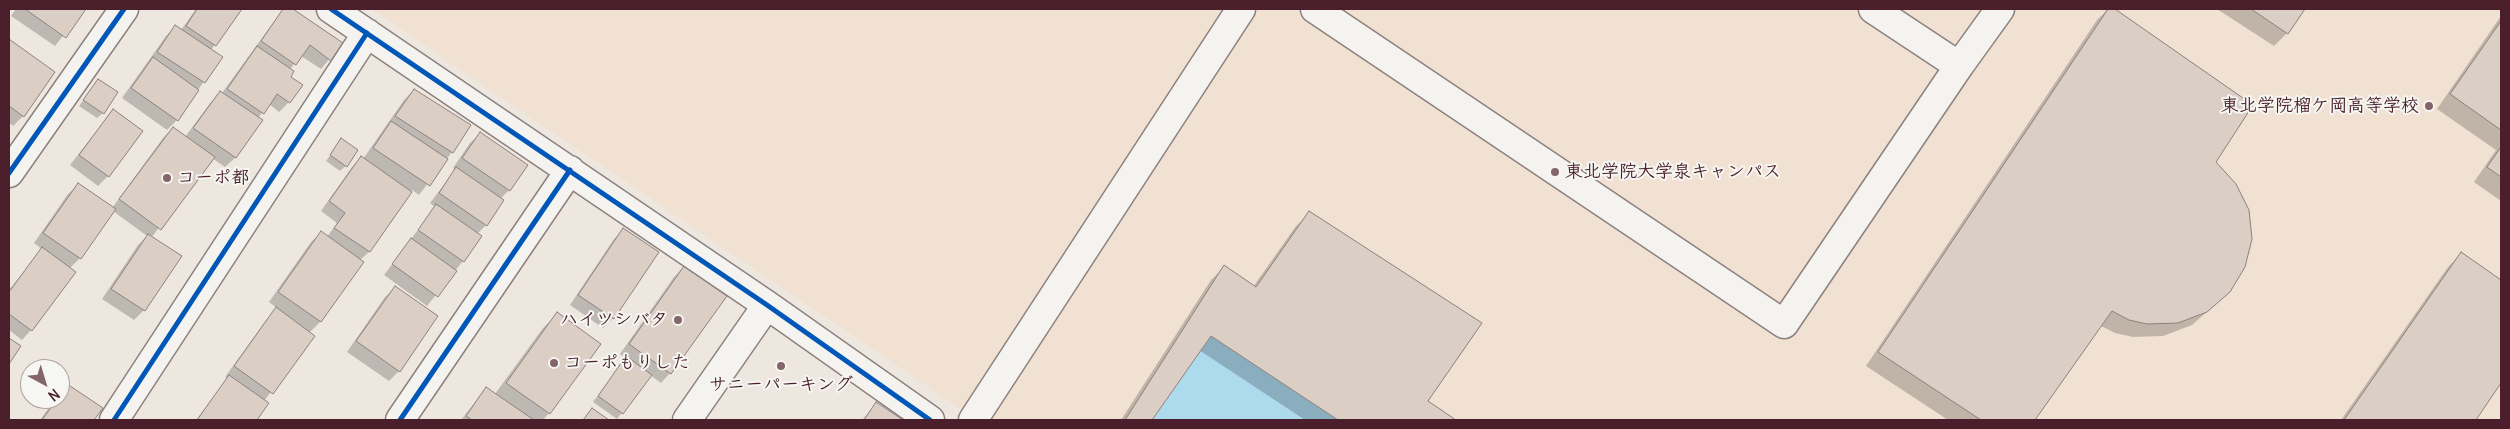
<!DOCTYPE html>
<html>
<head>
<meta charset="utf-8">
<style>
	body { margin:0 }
	#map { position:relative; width:2510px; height:429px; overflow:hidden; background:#eee7df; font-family:Delius,sans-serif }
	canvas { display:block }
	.frame { position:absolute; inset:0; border:10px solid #4a1f2b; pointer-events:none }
	.north { position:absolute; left:20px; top:359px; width:50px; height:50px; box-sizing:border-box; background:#f6f6f2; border:1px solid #b1a0a2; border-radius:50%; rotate:141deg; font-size:14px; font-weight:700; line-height:20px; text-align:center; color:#4a1f2b }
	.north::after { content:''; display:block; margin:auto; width:18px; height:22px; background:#83656a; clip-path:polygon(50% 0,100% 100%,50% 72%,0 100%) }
</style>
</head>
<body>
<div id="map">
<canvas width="2510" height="429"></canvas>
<div class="frame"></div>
<div class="north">N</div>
</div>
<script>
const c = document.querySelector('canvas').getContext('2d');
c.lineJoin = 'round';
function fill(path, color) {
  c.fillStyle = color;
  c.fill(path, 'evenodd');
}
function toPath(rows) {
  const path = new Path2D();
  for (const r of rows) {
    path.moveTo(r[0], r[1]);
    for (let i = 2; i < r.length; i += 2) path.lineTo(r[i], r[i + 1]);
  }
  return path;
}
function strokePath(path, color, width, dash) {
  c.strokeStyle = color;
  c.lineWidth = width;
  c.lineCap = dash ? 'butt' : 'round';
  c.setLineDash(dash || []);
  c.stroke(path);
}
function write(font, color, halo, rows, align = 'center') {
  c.font = font + ' Delius,"Klee One",sans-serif';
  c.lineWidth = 4;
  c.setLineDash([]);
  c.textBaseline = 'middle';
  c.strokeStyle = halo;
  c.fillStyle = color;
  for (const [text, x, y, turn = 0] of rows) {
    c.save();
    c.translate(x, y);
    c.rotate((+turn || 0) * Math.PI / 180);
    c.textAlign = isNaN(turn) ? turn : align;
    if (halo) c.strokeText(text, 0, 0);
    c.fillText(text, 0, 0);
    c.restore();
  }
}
fill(toPath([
	[371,9,2501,9,2501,420,977,420]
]), '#f1e1d2');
fill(toPath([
	[1211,336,1338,420,1152,420]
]), '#aedaee');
fill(toPath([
	[16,9,84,9,55,46,11,16],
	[196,9,240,9,211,50,221,57,177,120,167,130,122,98,166,36,175,27,181,30],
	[283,9,291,9,342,44,321,69,301,56,290,69,289,102,279,112,269,104,258,118,261,121,235,158,225,167,212,158,151,238,180,257,144,310,134,320,102,299,138,245,147,236,113,211,80,258,69,269,31,330,22,340,9,330,9,290,42,249,34,243,68,194,78,185,112,208,163,138,173,128,185,137,211,102,221,92,222,93],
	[2108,9,2113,9,2251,105,2214,162,2229,292,2192,325,2163,336,2133,337,2115,333,2101,326,2034,420,1948,420,1866,366,2097,20],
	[2217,9,2303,9,2287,33,2274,46],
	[2501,16,2501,201,2474,182,2496,150,2437,109],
	[9,40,54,72,23,116,13,126,9,123],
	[98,80,103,113,97,118,79,106],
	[414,90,452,152,419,195,412,190,369,252,360,260,362,262,320,322,309,333,314,336,264,401,268,403,256,420,196,420,228,378,225,377,267,319,277,308,269,302,311,242,321,233,327,237,337,223,321,211,352,167,361,157,363,159,404,100],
	[113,110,108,176,98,186,70,165],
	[480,134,509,190,500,199,486,225,477,234,463,261,427,306,384,275,435,207,430,203,455,170,453,168,470,143],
	[341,140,346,166,340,171,326,161],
	[1310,213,1426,402,1454,420,1305,420,1199,350,1151,420,1121,420,1211,280,1224,267,1253,287,1296,226],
	[624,229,613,318,603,328,570,305,614,239],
	[2461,254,2501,282,2501,381,2474,420,2341,420,2448,267],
	[684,267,670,373,661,383,650,375,617,419,593,402,626,358,620,354,674,277],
	[395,288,399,371,389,381,347,352,385,297],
	[557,314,549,413,543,420,461,420,486,388,495,394,543,328],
	[68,385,101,408,92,420,40,420,55,399,60,399,60,393],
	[876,404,900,420,862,420]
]), '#0003');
const building = toPath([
	[25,9,86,9,66,38,25,9],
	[197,9,242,9,216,46,186,26,197,9],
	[283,9,293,9,343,43,331,61,310,45,296,65,261,41,283,9],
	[2108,9,2115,9,2253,105,2216,162,2236,184,2249,210,2252,239,2245,267,2230,292,2207,312,2178,323,2147,324,2129,320,2112,311,2035,420,1981,420,1878,352,2108,9],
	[2251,9,2305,9,2288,34,2251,9],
	[2501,21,2501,130,2450,94,2501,21],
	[175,25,223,57,205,83,157,52,175,25],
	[9,39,55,72,24,117,9,106,9,39],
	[257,46,294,71,291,77,303,85,290,103,277,94,264,114,227,89,257,46],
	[153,57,199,90,178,121,131,88,153,57],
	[98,79,118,92,104,114,83,100,98,79],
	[414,89,471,125,453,153,395,116,414,89],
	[220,91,263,120,236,158,193,128,220,91],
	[113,109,143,131,109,177,79,155,113,109],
	[391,121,448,159,430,186,373,148,391,121],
	[173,127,215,157,161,230,119,199,173,127],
	[480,132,528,165,510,191,462,158,480,132],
	[341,138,358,150,347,167,330,155,341,138],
	[2501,147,2501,177,2487,167,2501,147],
	[361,156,412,192,370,252,334,228,345,213,329,201,361,156],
	[456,167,504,200,487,226,439,193,456,167],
	[78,183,116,209,81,259,43,233,78,183],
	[436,204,482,236,464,262,418,230,436,204],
	[1309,211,1482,323,1428,401,1456,420,1338,420,1211,336,1152,420,1125,420,1224,265,1256,287,1309,211],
	[623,228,659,252,614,319,578,295,623,228],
	[321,231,364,262,321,322,278,292,321,231],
	[148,234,182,256,145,311,111,289,148,234],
	[411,238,457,271,438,297,392,264,411,238],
	[42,247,76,272,32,331,9,314,9,292,42,247],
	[2461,252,2501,280,2501,383,2476,420,2344,420,2461,252],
	[684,266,727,296,671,374,629,344,684,266],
	[395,286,438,316,400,372,356,341,395,286],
	[276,307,315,336,273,394,234,366,276,307],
	[557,312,601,344,550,414,506,383,557,312],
	[9,338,21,346,9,364,9,338],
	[626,356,652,375,623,414,598,396,626,356],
	[229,375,269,403,257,420,197,420,229,375],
	[67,384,103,408,94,420,42,420,57,399,60,399,60,394,67,384],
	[486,387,534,420,472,420,466,416,486,387],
	[876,402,903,420,864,420,876,402],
	[592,408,609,420,583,420,592,408]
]);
fill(building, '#dbcec5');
strokePath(building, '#8c817f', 1);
const minor = toPath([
	[331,9,767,305,930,420],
	[1315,9,1784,324,1959,66],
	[1873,9,1959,66,2000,9],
	[9,173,124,9],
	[114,420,367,33],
	[400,420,570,170],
	[687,420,767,305],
	[973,420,1241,9]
]);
strokePath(minor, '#8c817f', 31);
strokePath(minor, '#f4f3f0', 28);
strokePath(toPath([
	[331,9,767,305,930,420],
	[9,173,124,9],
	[114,420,367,33],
	[400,420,570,170]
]), '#0057b8', 5);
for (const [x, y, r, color] of [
	[2429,106,5,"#83656a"],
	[1555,172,5,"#83656a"],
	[167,178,5,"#83656a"],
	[678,320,5,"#83656a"],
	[554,363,5,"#83656a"],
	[781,366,5,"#83656a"]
]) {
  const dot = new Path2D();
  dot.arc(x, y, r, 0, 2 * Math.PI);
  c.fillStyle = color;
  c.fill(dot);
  strokePath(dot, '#f6f6f2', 2);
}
write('bold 18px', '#4a1f2b', '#f6f6f2', [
	["東北学院榴ケ岡高等学校",2419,106,"right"],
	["東北学院大学泉キャンパス",1565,172],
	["コーポ都",177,178],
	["ハイツシバタ",668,320,"right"],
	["コーポもりした",564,363],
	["サニーパーキング",781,385,"center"]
], 'left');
</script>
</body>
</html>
